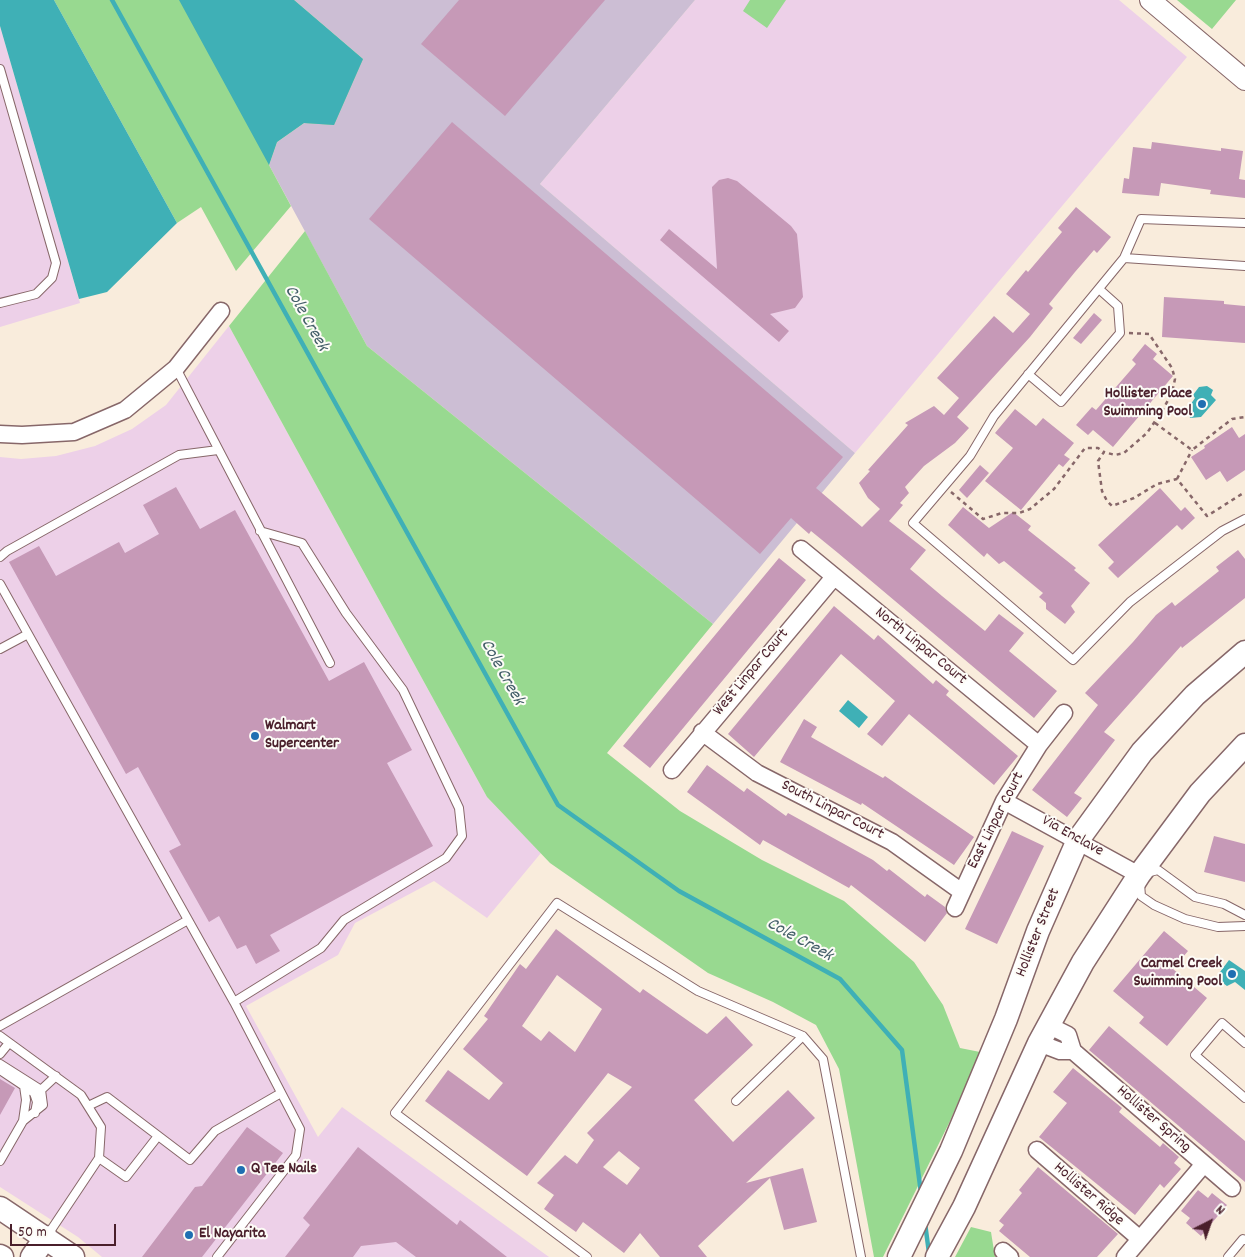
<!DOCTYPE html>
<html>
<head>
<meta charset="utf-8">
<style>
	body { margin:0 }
	#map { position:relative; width:1245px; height:1257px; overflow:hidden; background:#f9ecdc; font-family:Dekko,sans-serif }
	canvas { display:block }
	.north { position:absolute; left:1185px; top:1197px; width:50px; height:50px; -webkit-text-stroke:4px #fdfcf7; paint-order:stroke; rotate:41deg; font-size:14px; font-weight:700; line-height:20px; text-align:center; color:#4a1f2b }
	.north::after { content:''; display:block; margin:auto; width:18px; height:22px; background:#4a1f2b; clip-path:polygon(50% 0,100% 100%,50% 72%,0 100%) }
	.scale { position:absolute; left:10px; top:1224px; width:106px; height:22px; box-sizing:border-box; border:2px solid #4a1f2b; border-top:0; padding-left:6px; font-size:15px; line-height:18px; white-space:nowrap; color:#4a1f2b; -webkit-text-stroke:4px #fdfcf7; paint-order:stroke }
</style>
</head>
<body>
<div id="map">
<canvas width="1245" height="1257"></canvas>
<div class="north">N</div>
<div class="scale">50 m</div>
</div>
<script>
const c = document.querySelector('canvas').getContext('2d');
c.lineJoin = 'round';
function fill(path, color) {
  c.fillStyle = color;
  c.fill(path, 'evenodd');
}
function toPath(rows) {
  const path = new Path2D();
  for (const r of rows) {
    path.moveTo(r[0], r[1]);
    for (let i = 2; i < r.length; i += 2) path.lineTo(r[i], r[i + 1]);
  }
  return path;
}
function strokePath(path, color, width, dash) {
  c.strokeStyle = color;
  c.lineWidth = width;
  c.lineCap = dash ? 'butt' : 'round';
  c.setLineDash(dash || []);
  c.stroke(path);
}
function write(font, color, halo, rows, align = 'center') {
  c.font = font + ' Dekko,sans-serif';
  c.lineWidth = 4;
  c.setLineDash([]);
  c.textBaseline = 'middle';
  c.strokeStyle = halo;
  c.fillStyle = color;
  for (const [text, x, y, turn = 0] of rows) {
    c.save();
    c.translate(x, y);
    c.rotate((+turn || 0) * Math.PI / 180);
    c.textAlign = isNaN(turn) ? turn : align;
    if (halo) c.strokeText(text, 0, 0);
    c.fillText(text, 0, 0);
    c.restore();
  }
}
fill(toPath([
	[695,0,1119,0,1187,57,855,453,540,184],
	[0,26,80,303,0,327],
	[229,326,487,797,541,853,487,918,434,881,355,923,338,955,246,1006,318,1137,342,1107,549,1257,102,1257,78,1237,0,1187,0,457,21,459,56,456,95,446,132,429,166,405]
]), '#edd0e8');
fill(toPath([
	[294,0,695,0,540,184,855,453,713,624,367,346,269,165,277,142,304,123,363,59]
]), '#ccbed4');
fill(toPath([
	[54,0,294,0,363,59,334,125,304,123,277,142,269,165,291,206,236,271,201,207,177,223],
	[750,0,786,0,767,28,743,11],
	[1177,0,1236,0,1212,29],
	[305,231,367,346,713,624,607,753,680,811,762,860,844,901,914,962,943,1005,960,1048,980,1052,950,1121,883,1257,874,1257,839,1069,816,1025,773,1002,708,973,550,863,487,797,229,326],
	[971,1227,991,1232,995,1257,955,1257]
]), '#98d990');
fill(toPath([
	[0,0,54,0,177,223,107,292,79,299,0,26],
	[179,0,294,0,363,59,334,125,304,123,277,142,269,165],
	[1207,386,1213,390,1211,395,1216,400,1201,417,1190,418,1188,408,1195,398,1193,395,1199,387],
	[848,700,868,717,859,728,839,711],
	[1229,960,1245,971,1245,990,1235,982,1227,986,1220,981,1220,972]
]), '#3fb0b6');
strokePath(toPath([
	[112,0,558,805,679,891,840,979,902,1050,921,1193],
	[925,1223,929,1253]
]), '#3fb0b6', 4.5);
fill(toPath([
	[459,0,605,0,505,116,421,44],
	[452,122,843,457,816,488,862,527,880,509,868,498,859,483,870,471,868,470,908,425,905,423,934,406,944,415,959,398,937,378,994,316,1013,333,1030,314,1006,294,1026,270,1028,272,1062,232,1058,228,1076,207,1111,237,1097,253,1094,250,1075,272,1049,304,1053,308,1030,337,957,417,969,428,955,443,924,466,905,487,909,493,900,503,903,505,889,521,926,550,910,569,942,596,985,631,999,614,1024,633,1009,651,1057,691,1034,718,838,553,811,531,809,534,791,518,760,554,369,219],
	[1152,142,1221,151,1221,148,1243,151,1239,179,1245,180,1245,198,1210,194,1211,190,1161,183,1159,196,1122,193,1124,178,1129,179,1133,147,1151,149],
	[728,178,737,181,791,226,797,234,803,297,795,308,770,314,789,331,779,342,660,240,669,229,717,269,712,187,719,180],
	[1164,297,1224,301,1224,304,1245,306,1245,343,1162,337],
	[1094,313,1102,320,1081,344,1073,338],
	[1145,344,1157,354,1153,359,1173,376,1113,447,1093,430,1088,435,1076,425,1092,407,1096,410,1136,364,1132,360],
	[1015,409,1036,426,1043,418,1074,443,1064,455,1070,459,1063,467,1059,464,1021,510,985,481,1013,448,995,433],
	[1232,427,1239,438,1245,434,1245,470,1227,482,1220,471,1206,480,1191,457,1205,448,1204,446],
	[980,465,989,473,967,498,959,490],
	[176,487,200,529,235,510,329,681,364,662,412,750,387,763,433,846,270,935,280,951,256,964,246,945,237,949,219,916,209,922,169,851,181,845,138,767,126,774,9,562,39,546,56,576,119,542,125,553,159,534,143,505],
	[1160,488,1181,511,1185,507,1195,518,1182,530,1177,525,1118,578,1108,568,1114,562,1098,545],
	[963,507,989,528,1013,512,1031,526,1028,530,1076,568,1074,570,1090,583,1071,606,1075,612,1065,624,1046,609,1046,603,1039,597,1043,593,1004,561,999,564,987,553,984,557,948,525],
	[1238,550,1245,559,1245,598,1182,648,1181,646,1104,732,1115,740,1074,793,1082,798,1067,817,1032,790,1098,705,1085,693,1133,642,1156,615,1172,602,1175,606,1219,571,1216,567],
	[779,558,806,580,650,768,623,746],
	[834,606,874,640,878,635,933,684,936,680,949,691,946,695,1018,756,994,785,909,714,882,746,867,734,895,701,841,654,754,757,728,734],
	[804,719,817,727,811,737,883,778,885,776,974,837,954,865,862,803,861,805,780,762],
	[707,765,744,792,747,788,786,816,788,813,873,860,887,871,889,869,925,897,927,894,945,907,947,913,925,942,851,885,849,888,763,840,760,845,687,792],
	[1012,831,1044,846,997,944,965,929],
	[1214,836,1245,844,1245,882,1204,872],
	[556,929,640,993,643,989,707,1034,726,1016,753,1045,694,1100,733,1142,788,1090,815,1118,746,1183,803,1168,817,1222,784,1230,770,1178,698,1246,707,1257,660,1257,640,1233,624,1253,583,1222,576,1232,544,1209,554,1195,537,1183,565,1155,577,1164,594,1140,587,1133,632,1087,608,1073,527,1176,425,1101,448,1070,489,1100,503,1083,463,1049,488,1019,484,1016,520,964,526,969],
	[557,975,602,1009,575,1052,549,1031,541,1041,522,1026],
	[619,1151,640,1168,627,1185,603,1167],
	[1164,931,1188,951,1173,969,1207,998,1167,1046,1139,1023,1144,1017,1113,991],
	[1109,1026,1245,1141,1245,1182,1089,1050],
	[1073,1068,1122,1108,1119,1112,1160,1147,1163,1143,1179,1157,1174,1163,1181,1169,1164,1188,1160,1184,1135,1215,1039,1137,1067,1103,1053,1092],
	[0,1079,15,1088,0,1115],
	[247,1127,283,1153,202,1257,142,1257,195,1187,202,1186],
	[358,1147,457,1225,460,1220,507,1257,416,1257,396,1242,361,1246,353,1257,285,1257,310,1225,303,1218],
	[1038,1167,1118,1234,1097,1257,1030,1257,999,1231,1004,1225,999,1221,1022,1193,1019,1190],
	[1198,1190,1208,1198,1212,1193,1227,1205,1201,1236,1186,1223,1190,1218,1181,1211]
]), '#c699b7');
const service = toPath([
	[0,69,56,263,52,278,36,294,0,303],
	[1124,258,1141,219,1245,223],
	[1245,266,1124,258,994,416,970,456,913,523,1073,660,1130,602,1222,531,1245,519],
	[176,368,330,663],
	[1028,374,1061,402,1120,333,1118,306,1099,289],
	[0,557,7,551,179,455,218,450],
	[0,584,234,1002,300,1129,296,1155,217,1257],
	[0,649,28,634],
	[1146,873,1158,870,1195,897,1224,904,1245,915],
	[1140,884,1141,896,1154,905,1185,919,1218,927,1245,926],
	[234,1002,321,948,344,920,446,858,462,836,459,808,403,690,346,613,302,543,260,531],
	[0,1026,188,920],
	[0,1036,81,1095,101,1127,99,1158,47,1236],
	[1245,1043,1222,1023,1195,1055,1245,1098],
	[0,1054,9,1043],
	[0,1064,41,1090],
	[0,1070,24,1086,26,1100,23,1121],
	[24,1086,34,1093,37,1102,35,1113],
	[736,1101,803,1036],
	[88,1106,107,1097,190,1160,215,1131,281,1093],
	[99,1158,126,1177,158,1136],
	[0,1161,23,1121,43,1105,41,1090,56,1076],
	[587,1257,395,1113,557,903,698,991,803,1036,823,1059,861,1257],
	[1228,1257,1243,1239,1245,1240]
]);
const minor = toPath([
	[0,434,22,435,74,432,125,410,176,368,221,311],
	[801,549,1039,745],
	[702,732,757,773,892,842,962,892],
	[672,770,834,577],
	[1004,801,1139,875],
	[955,908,1004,801,1039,745,1064,713],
	[1048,1025,1068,1035,1073,1051,1232,1188],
	[1039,1043,1060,1051,1073,1051],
	[1037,1150,1140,1239],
	[1003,1251,1010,1257],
	[1125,1257,1204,1164]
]);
const tertiary = toPath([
	[1150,0,1245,80]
]);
const secondary = toPath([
	[0,1208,73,1257],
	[0,1256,2,1257],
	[32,1257,46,1237],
	[899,1257,951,1151,1006,1019,1038,931,1078,840,1142,752,1195,695,1245,652],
	[937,1257,964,1207,1039,1043,1083,962,1139,875,1200,793,1245,745]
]);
strokePath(service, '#876769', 10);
strokePath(minor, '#876769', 19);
strokePath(tertiary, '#876769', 22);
strokePath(secondary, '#876769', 25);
strokePath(toPath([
	[1129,333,1149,334,1172,368,1175,379,1172,393,1162,411,1147,433,1124,453,1115,455,1104,452,1098,461,1102,491,1107,501,1112,506,1134,498,1157,484,1177,479,1207,516,1245,492],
	[1155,423,1192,450,1232,419,1245,417],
	[1177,479,1192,450],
	[951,492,983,519,1002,513,1019,513,1030,509,1054,489,1085,448,1098,448,1104,452]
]), '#876769', 2.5, [4, 4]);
strokePath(service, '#fff', 8);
strokePath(minor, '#fff', 16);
strokePath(tertiary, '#fff', 20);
strokePath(secondary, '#fff', 22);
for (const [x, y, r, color] of [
	[1202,404,5,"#1f6fb2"],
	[255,736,5,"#1f6fb2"],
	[1232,974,5,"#1f6fb2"],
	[241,1170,5,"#1f6fb2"],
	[189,1235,5,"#1f6fb2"]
]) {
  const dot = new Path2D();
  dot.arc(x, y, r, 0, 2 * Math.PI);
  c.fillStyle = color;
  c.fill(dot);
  strokePath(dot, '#fdfcf7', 2);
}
write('bold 16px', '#4a1f2b', '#fdfcf7', [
	["Hollister Place",1192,395,"right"],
	["Swimming Pool",1192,413,"right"],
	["Walmart",265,727],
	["Supercenter",265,745],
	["Carmel Creek",1222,965,"right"],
	["Swimming Pool",1222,983,"right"],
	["Q Tee Nails",251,1170],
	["El Nayarita",199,1235]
], 'left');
write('16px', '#4a1f2b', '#fdfcf7', [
	["North Linpar Court",920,647,39],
	["West Linpar Court",752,673,-50],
	["South Linpar Court",832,811,27],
	["East Linpar Court",997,821,-63],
	["Via Enclave",1072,837,29],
	["Hollister Street",1039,933,-68],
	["Hollister Spring",1153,1120,41],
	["Hollister Ridge",1088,1195,41]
]);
write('italic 18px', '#45606a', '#fdfcf7', [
	["Cole Creek",305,319,61],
	["Cole Creek",501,673,61],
	["Cole Creek",799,941,29]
]);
</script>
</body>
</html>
